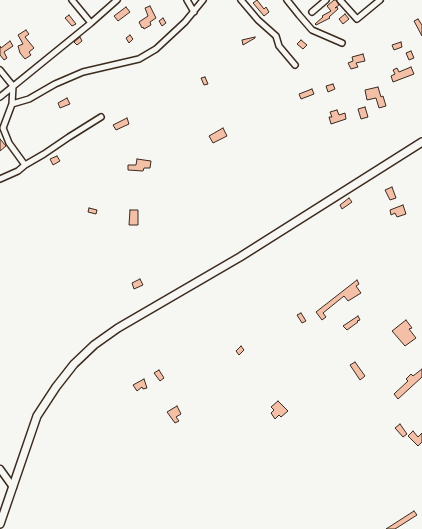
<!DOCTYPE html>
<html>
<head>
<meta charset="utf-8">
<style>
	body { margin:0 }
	canvas { display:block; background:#f6f6f2 }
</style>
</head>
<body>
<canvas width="422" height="529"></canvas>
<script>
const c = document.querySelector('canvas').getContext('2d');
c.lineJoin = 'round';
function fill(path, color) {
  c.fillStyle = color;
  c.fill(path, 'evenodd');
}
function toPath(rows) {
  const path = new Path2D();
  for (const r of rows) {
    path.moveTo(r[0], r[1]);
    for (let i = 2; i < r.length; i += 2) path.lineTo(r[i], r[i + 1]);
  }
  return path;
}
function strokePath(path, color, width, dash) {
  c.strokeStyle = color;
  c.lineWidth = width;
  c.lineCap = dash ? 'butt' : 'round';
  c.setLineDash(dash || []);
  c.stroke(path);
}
const building = toPath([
	[257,0,264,9,266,7,269,12,264,16,253,3,257,0],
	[334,0,336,0,339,5,335,8,337,7,338,9,329,17,330,18,316,25,315,24,323,17,322,16,331,11,327,6,334,0],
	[150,6,156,18,150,22,151,25,144,29,143,27,142,28,139,22,148,16,145,8,150,6],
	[126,7,130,12,118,21,114,16,126,7],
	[345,14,349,19,343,24,339,19,345,14],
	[69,15,76,24,72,26,65,18,69,15],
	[163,18,166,23,162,26,159,21,163,18],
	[418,19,422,25,422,36,414,21,418,19],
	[26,30,29,34,25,37,34,48,29,52,31,55,25,59,20,53,18,46,23,44,18,35,26,30],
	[130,35,133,39,129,43,126,38,130,35],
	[80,37,82,41,77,45,74,42,80,37],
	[255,37,255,38,243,45,242,40,255,37],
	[301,40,307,45,303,49,297,44,301,40],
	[10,41,13,46,4,52,7,58,4,60,0,55,0,46,1,48,10,41],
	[401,42,402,47,394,50,392,45,401,42],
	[411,51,414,58,409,60,406,53,411,51],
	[363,54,365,61,356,63,358,67,351,69,348,63,353,61,352,57,363,54],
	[411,67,414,74,393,82,391,76,395,74,393,70,397,68,399,72,411,67],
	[205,77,208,84,204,85,201,78,205,77],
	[333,84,335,89,328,92,326,86,333,84],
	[378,87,381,97,383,96,386,106,379,108,376,98,367,100,365,90,378,87],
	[312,89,314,94,301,99,299,94,312,89],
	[67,98,70,104,60,108,58,103,67,98],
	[365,107,368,117,361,119,358,109,365,107],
	[337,110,339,115,345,113,346,119,331,124,329,117,332,117,330,112,337,110],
	[127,118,129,124,116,130,113,125,127,118],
	[223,128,227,136,213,143,209,136,223,128],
	[0,139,6,146,0,151,0,139],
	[57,156,60,161,53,165,50,159,57,156],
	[137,159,151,161,150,168,144,168,143,171,128,170,128,165,136,165,137,159],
	[392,187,396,198,390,200,385,190,392,187],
	[349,198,352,202,342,209,340,205,349,198],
	[403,205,406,214,397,217,395,213,391,215,390,210,403,205],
	[89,208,97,210,96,214,88,212,89,208],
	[130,210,138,210,138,225,129,225,130,210],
	[140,279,143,285,134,289,132,283,140,279],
	[357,280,359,284,356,286,361,293,348,301,344,296,323,313,326,317,322,320,316,312,357,280],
	[301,313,306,321,302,323,297,315,301,313],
	[358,316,360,320,357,321,358,322,347,330,343,326,358,316],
	[406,320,412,328,409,329,416,338,405,346,392,331,406,320],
	[241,346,244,350,239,355,236,351,241,346],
	[355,362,365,376,360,380,350,365,355,362],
	[422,369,422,377,398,399,394,394,408,381,406,379,411,374,413,376,422,369],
	[159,370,164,378,160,381,154,373,159,370],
	[144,379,147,388,143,389,142,387,137,391,133,385,144,379],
	[278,401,288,411,281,417,279,415,275,419,271,413,274,410,271,407,278,401],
	[177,406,181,414,176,417,179,421,175,423,167,412,177,406],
	[400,424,407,434,403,437,395,428,400,424],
	[413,431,418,437,422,433,422,442,418,446,408,436,413,431],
	[414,511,417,515,395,529,386,529,414,511]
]);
fill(building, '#f4bfa7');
strokePath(building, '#3b2a1e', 1);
const minor = toPath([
	[72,0,91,23,117,0],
	[187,0,194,12],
	[241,0,258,20,276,36,279,46,295,65],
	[287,0,299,15,312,30,342,43],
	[340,0,357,19,380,0],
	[312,12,326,0],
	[0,70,13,86,12,104,3,128,9,143,25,165],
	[0,97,91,23],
	[12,104,29,99,55,84,83,72,139,59,156,49,185,22,203,0],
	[0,179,18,171,25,165,44,154,69,137,101,117]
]);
const tertiary = toPath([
	[0,469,13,487]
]);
const secondary = toPath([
	[0,524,37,416,56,387,74,364,94,345,118,328,240,257,422,142]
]);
strokePath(minor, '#3b2a1e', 8);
strokePath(tertiary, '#3b2a1e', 9);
strokePath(secondary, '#3b2a1e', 10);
strokePath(minor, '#f6f6f2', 5);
strokePath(tertiary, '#f6f6f2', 6);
strokePath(secondary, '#f6f6f2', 7);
</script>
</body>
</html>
